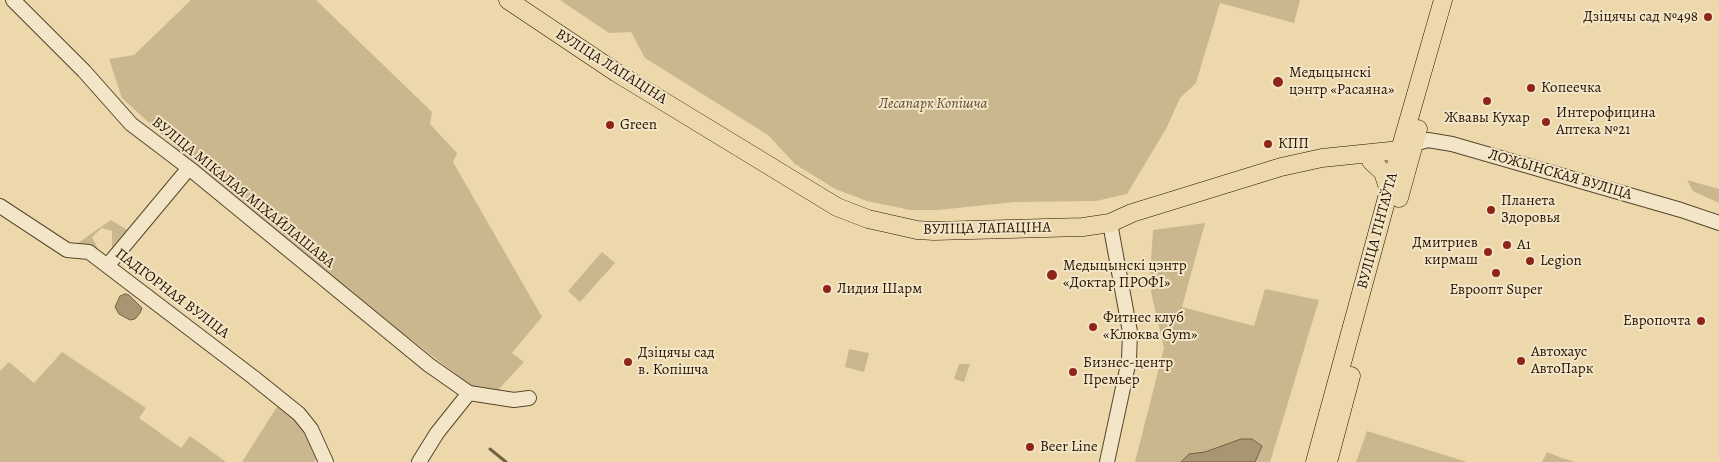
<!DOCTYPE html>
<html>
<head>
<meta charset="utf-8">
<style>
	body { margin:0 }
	canvas { display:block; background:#ecd8ab }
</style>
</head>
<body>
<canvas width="1719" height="462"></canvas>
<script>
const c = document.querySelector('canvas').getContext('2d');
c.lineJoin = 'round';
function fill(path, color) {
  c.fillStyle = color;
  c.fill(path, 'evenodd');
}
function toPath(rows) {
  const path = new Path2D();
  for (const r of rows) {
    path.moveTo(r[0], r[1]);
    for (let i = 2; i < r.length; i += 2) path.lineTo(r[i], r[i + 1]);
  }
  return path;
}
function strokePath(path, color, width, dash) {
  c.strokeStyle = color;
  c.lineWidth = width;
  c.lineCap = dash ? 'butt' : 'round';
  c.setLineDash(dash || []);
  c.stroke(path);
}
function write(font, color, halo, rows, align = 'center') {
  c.font = font + ' Alegreya,serif';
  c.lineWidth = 4;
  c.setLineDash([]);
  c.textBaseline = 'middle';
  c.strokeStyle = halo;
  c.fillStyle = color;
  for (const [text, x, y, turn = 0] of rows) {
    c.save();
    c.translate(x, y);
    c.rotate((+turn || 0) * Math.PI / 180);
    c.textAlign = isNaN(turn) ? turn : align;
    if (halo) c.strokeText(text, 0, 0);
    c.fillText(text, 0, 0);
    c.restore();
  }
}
fill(toPath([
	[191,0,316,0,432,112,430,124,457,153,453,162,542,317,512,353,524,362,498,390,491,392,474,388,378,314,204,173,122,98,109,59,134,55],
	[560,0,1300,0,1294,23,1220,3,1196,83,1180,98,1166,129,1127,194,1096,201,1014,202,938,210,910,210,867,201,835,189,795,164,768,135,645,58,631,32,609,33],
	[1687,180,1719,189,1719,203,1693,191],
	[111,220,129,231,117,247,112,247,112,231,102,228,92,237,98,249,96,250,81,246,78,243],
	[1205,223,1182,307,1254,326,1265,289,1319,300,1270,462,1135,462,1164,348,1151,292,1150,277,1153,230],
	[602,252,615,263,580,302,568,291],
	[849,349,869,353,864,372,845,367],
	[62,352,146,408,139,418,181,448,190,436,226,462,0,462,0,371,9,362,34,383],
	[959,364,970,364,964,382,954,379],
	[280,402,303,430,316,459,314,462,242,462],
	[1367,431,1467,462,1356,462],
	[1547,452,1562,458,1575,462,1542,462]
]), '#cbb78e');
const water = toPath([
	[125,294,129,295,142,308,140,313,135,319,130,320,119,314,115,307,120,296,125,294],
	[1241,439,1252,439,1262,446,1255,462,1181,462,1189,454,1205,452,1241,439]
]);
fill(water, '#a99571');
strokePath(water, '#756144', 1);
strokePath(toPath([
	[490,449,506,462]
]), '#756144', 3);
const minor = toPath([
	[13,0,84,71,131,124,189,168,429,365,469,393,514,400,529,398],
	[1414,144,1428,140,1452,144,1681,210,1719,223],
	[0,206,67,250,89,252,253,377,299,414,311,429,326,462],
	[108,265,189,168],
	[419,462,437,433,469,393],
	[1107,462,1129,360,1130,332,1110,223]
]);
const major = toPath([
	[508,0,617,73,837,207,868,219,917,230,934,231,1083,227,1110,223,1132,213,1281,167,1322,158,1400,150],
	[1371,161,1383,172,1389,191],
	[1399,198,1418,129],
	[1315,462,1400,150,1443,0],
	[1328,462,1351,376]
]);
strokePath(minor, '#58452b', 16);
strokePath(major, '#271400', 19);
strokePath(minor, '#f3e6c8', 14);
strokePath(major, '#ecd8ab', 18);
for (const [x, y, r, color] of [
	[1708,17,5,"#8f2418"],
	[1278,82,6,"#8f2418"],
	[1531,88,5,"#8f2418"],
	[1487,101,5,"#8f2418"],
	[1546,122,5,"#8f2418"],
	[610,125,5,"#8f2418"],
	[1268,144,5,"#8f2418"],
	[1491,210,5,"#8f2418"],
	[1507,245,5,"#8f2418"],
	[1488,252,5,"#8f2418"],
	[1530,261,5,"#8f2418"],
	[1496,273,5,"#8f2418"],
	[1052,275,6,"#8f2418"],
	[827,289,5,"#8f2418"],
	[1701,321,5,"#8f2418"],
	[1093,327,5,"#8f2418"],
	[1521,361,5,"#8f2418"],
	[628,362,5,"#8f2418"],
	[1073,372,5,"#8f2418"],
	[1030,447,5,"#8f2418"]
]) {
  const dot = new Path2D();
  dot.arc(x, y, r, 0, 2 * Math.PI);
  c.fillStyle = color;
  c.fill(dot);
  strokePath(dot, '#f3e6c8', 2);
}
write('15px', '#271400', '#f3e6c8', [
	["Дзіцячы сад №498",1698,17,"right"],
	["Медыцынскі",1289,73],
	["цэнтр «Расаяна»",1289,90],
	["Копеечка",1541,88],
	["Интерофицина",1556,113],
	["Аптека №21",1556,130],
	["Жвавы Кухар",1487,118,"center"],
	["Green",620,125],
	["КПП",1278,144],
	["Планета",1501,201],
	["Здоровья",1501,218],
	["Дмитриев",1478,243,"right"],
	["кирмаш",1478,260,"right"],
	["A1",1517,245],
	["Legion",1540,261],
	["Медыцынскі цэнтр",1063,266],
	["«Доктар ПРОФІ»",1063,283],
	["Лидия Шарм",837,289],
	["Евроопт Super",1496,290,"center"],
	["Фитнес клуб",1103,318],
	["«Клюква Gym»",1103,335],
	["Европочта",1691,321,"right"],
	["Автохаус",1531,352],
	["АвтоПарк",1531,369],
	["Дзіцячы сад",638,353],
	["в. Копішча",638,370],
	["Бизнес-центр",1083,363],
	["Премьер",1083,380],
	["Beer Line",1040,447]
], 'left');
write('15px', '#271400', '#f3e6c8', [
	["ВУЛІЦА ЛАПАЦІНА",611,67,32],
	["ЛОЖЫНСКАЯ ВУЛІЦА",1560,175,16],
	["ВУЛІЦА МІКАЛАЯ МІХАЙЛАШАВА",243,193,39],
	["ВУЛІЦА ЛАПАЦІНА",987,229,-1],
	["ВУЛІЦА ГІНТАЎТА",1378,231,-75],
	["ПАДГОРНАЯ ВУЛІЦА",172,294,37]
]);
write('italic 15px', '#604d32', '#f3e6c8', [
	["Лесапарк Копішча",933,104]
]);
</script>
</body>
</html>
